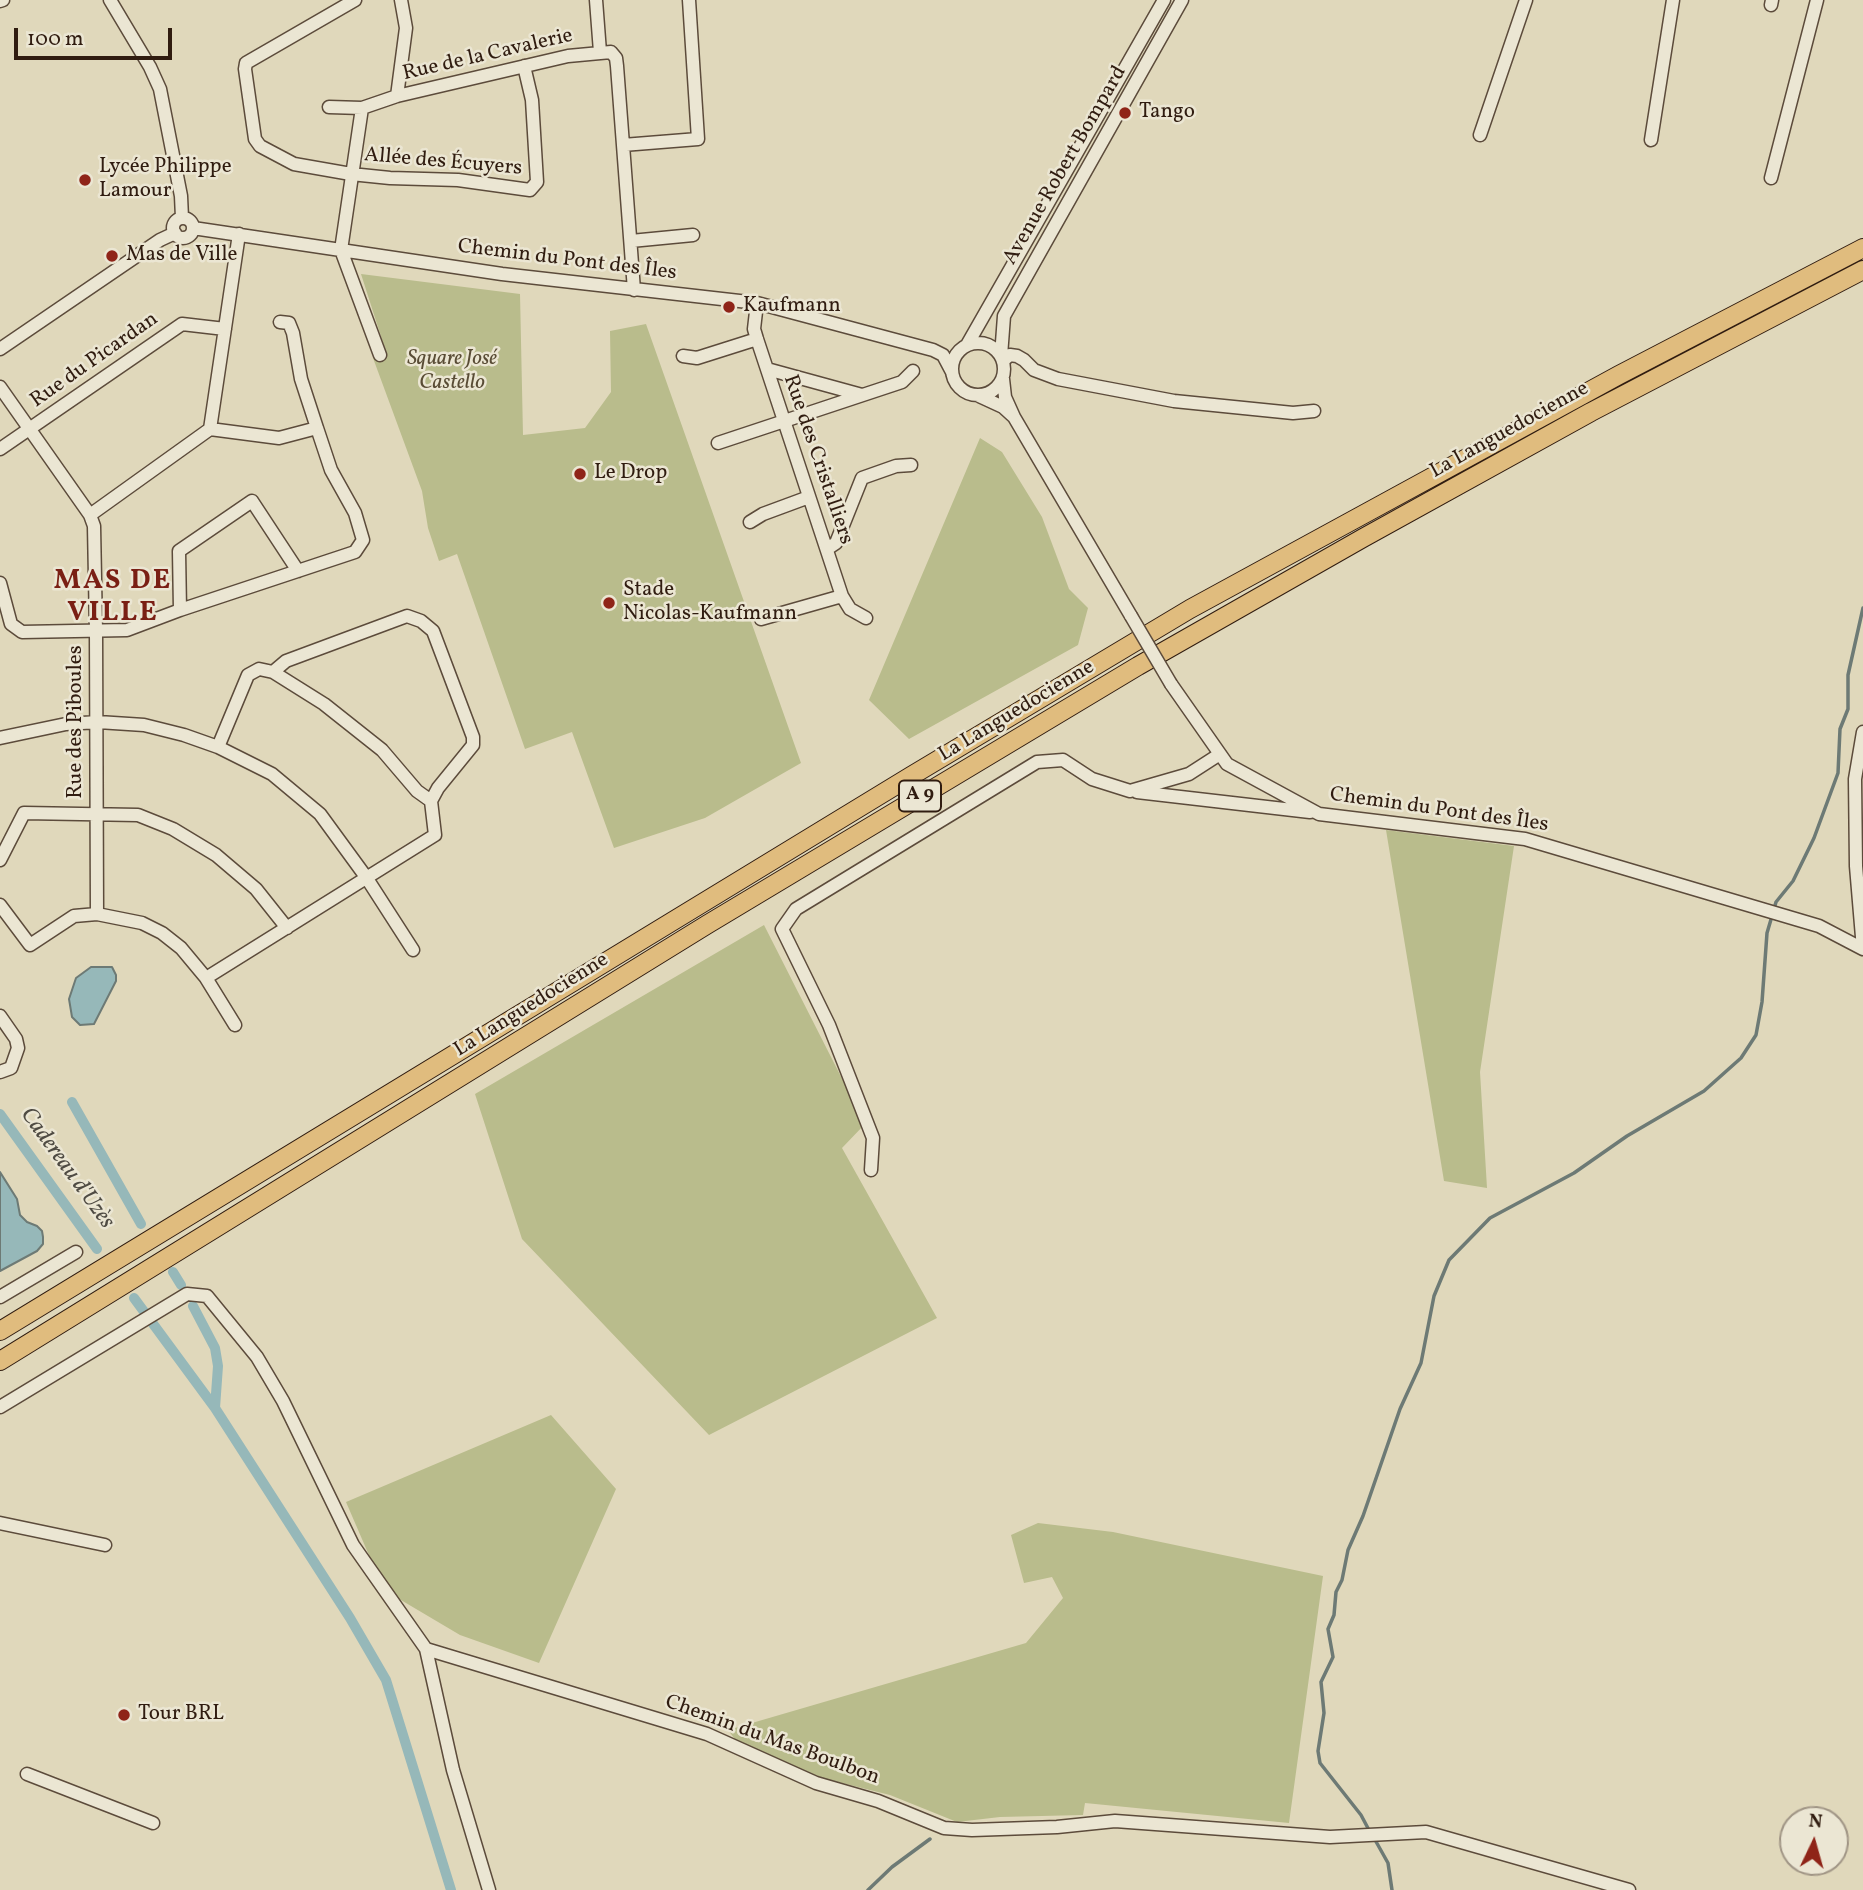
<!DOCTYPE html>
<html>
<head>
<meta charset="utf-8">
<style>
	body { margin:0 }
	#map { position:relative; width:1863px; height:1890px; overflow:hidden; background:#e0d8bb; font-family:Vollkorn,serif }
	canvas { display:block }
	.north { position:absolute; left:1779px; top:1806px; width:70px; height:70px; box-sizing:border-box; background:#ebe6d3; border:2px solid #a09585; border-radius:50%; rotate:5deg; font-size:19px; font-weight:700; line-height:28px; text-align:center; color:#301c10 }
	.north::after { content:''; display:block; margin:auto; width:24px; height:32px; background:#8f2418; clip-path:polygon(50% 0,100% 100%,50% 72%,0 100%) }
	.scale { position:absolute; left:14px; top:28px; width:158px; height:32px; box-sizing:border-box; border:4px solid #301c10; border-top:0; padding-left:9px; font-size:21px; line-height:24px; white-space:nowrap; color:#301c10; -webkit-text-stroke:5px #ebe6d3; paint-order:stroke }
</style>
</head>
<body>
<div id="map">
<canvas width="1863" height="1890"></canvas>
<div class="north">N</div>
<div class="scale">100 m</div>
</div>
<script>
const c = document.querySelector('canvas').getContext('2d');
c.lineJoin = 'round';
function fill(path, color) {
  c.fillStyle = color;
  c.fill(path, 'evenodd');
}
function toPath(rows) {
  const path = new Path2D();
  for (const r of rows) {
    if (r.length === 3) {
      path.moveTo(r[0] + r[2], r[1]);
      path.arc(r[0], r[1], r[2], 0, 2 * Math.PI);
      continue;
    }
    path.moveTo(r[0], r[1]);
    for (let i = 2; i < r.length; i += 2) path.lineTo(r[i], r[i + 1]);
  }
  return path;
}
function strokePath(path, color, width, dash) {
  c.strokeStyle = color;
  c.lineWidth = width;
  c.lineCap = dash ? 'butt' : 'round';
  c.setLineDash(dash || []);
  c.stroke(path);
}
function write(font, color, halo, rows, align = 'center') {
  c.font = font + ' Vollkorn,serif';
  c.lineWidth = 5;
  c.setLineDash([]);
  c.textBaseline = 'middle';
  c.strokeStyle = halo;
  c.fillStyle = color;
  for (const [text, x, y, turn = 0] of rows) {
    c.save();
    c.translate(x, y);
    c.rotate((+turn || 0) * Math.PI / 180);
    c.textAlign = isNaN(turn) ? turn : align;
    if (halo) c.strokeText(text, 0, 0);
    c.fillText(text, 0, 0);
    c.restore();
  }
}
fill(toPath([
	[361,274,520,294,523,435,585,428,611,392,610,331,646,324,801,763,705,818,614,848,572,732,525,749,457,554,439,561,428,528,422,491,373,358,386,352],
	[980,438,1002,452,1042,517,1069,589,1088,608,1078,645,909,739,869,700],
	[1386,830,1514,846,1480,1072,1487,1188,1444,1181],
	[764,925,865,1124,842,1148,937,1318,709,1435,522,1239,475,1094],
	[551,1415,616,1489,539,1663,460,1635,384,1590,346,1502],
	[1038,1523,1113,1532,1323,1576,1289,1823,1085,1803,1083,1815,1000,1817,957,1822,890,1795,810,1775,740,1746,728,1730,1026,1643,1063,1598,1052,1577,1024,1583,1011,1535]
]), '#b9bc8c');
const water = toPath([
	[91,967,112,967,116,975,116,981,94,1024,80,1025,72,1017,69,999,76,978,91,967],
	[0,1172,17,1199,20,1215,27,1222,37,1226,42,1231,43,1237,43,1244,37,1251,0,1271,0,1172]
]);
fill(water, '#96b8b9');
strokePath(water, '#6d7a75', 2);
strokePath(toPath([
	[1774,909,1776,902,1793,881,1814,838,1838,773,1840,729,1848,709,1848,675,1863,608],
	[1370,1832,1361,1815,1320,1763,1318,1751,1324,1713,1321,1682,1333,1657,1328,1629,1334,1615,1336,1592,1342,1580,1348,1550,1363,1516,1400,1409,1421,1363,1434,1296,1449,1260,1490,1218,1574,1173,1627,1136,1704,1091,1741,1058,1756,1035,1762,1002,1767,933,1772,916],
	[1374,1838,1388,1863,1392,1890],
	[868,1890,892,1867,930,1839]
]), '#6d7a75', 3.5);
strokePath(toPath([
	[72,1102,141,1224],
	[0,1114,97,1249],
	[173,1272,181,1285],
	[134,1298,215,1408,350,1618,386,1680,451,1890],
	[193,1306,215,1348,218,1366,215,1408]
]), '#96b8b9', 10);
const minor = toPath([
	[110,0,150,67,160,89,181,196,182,218],
	[355,0,246,63,245,69,255,139,260,146,294,164,351,174,390,178,458,180,530,190,537,182,532,100,524,66],
	[596,0,600,52],
	[0,1,3,0],
	[1771,5,1772,0],
	[397,96,406,28,401,0],
	[329,107,362,108],
	[1480,135,1526,0],
	[1651,140,1673,0],
	[623,145,698,139,689,0],
	[1771,178,1817,0],
	[183,228,10],
	[193,228,502,274,757,303,933,350,943,355,952,372],
	[631,241,693,235],
	[757,303,754,329,757,339,842,596,850,609,866,618],
	[280,322,289,323,293,333,301,379,317,428],
	[978,369,26],
	[967,345,1164,0],
	[0,349,160,240,175,233],
	[380,355,341,250,362,108,397,96,568,56,611,52,616,58,617,66,634,290],
	[683,356,697,358,757,339],
	[1001,356,1004,316,1182,0],
	[1004,360,1010,355,1017,356,1024,360,1034,370,1058,379,1174,401,1293,413,1314,411],
	[767,369,862,395],
	[0,387,90,515],
	[977,395,1003,407,1014,417,1005,397,1003,379],
	[1014,417,1131,616],
	[718,443,902,382,913,371],
	[0,449,182,324,225,329],
	[750,522,763,514,809,497],
	[827,549,836,543,862,478,896,466,911,465],
	[0,583,11,624,22,632,127,630,180,610,355,552,363,540,355,513,331,470,317,428,279,438,210,429],
	[180,610,179,551,252,501,298,571],
	[761,619,842,596],
	[1171,684,1227,764,1319,814,1525,839,1819,926,1863,949],
	[0,738,66,724,98,722,144,725,184,735,218,747,272,774,320,814,366,877,413,950],
	[218,747,248,675,259,669,273,672,324,704,382,750,417,791,431,801],
	[1137,792,1310,812],
	[0,860,24,813,138,815,173,829,216,855,256,889,287,928],
	[0,905,30,945,74,916,97,914,96,631,94,526,90,515,210,429,239,234],
	[97,914,142,923,162,933,181,948,206,978,235,1025],
	[1863,949,1856,866,1855,779,1863,732],
	[206,978,435,835,431,801,438,788,473,745,473,737,433,631,421,621,407,616,286,661,273,672],
	[0,1016,16,1039,18,1048,11,1068,0,1072],
	[871,1170,873,1138,829,1025,782,929,796,909,1037,762,1063,760,1092,779,1130,791,1189,774,1220,754],
	[0,1297,76,1252],
	[0,1407,187,1294,207,1296,257,1357,283,1401,353,1545,426,1649,707,1734,816,1783,878,1801,944,1828,972,1830,1057,1827,1115,1821,1330,1837,1426,1832,1629,1890],
	[0,1523,105,1545],
	[426,1649,453,1770,489,1890],
	[27,1774,153,1823]
]);
const highway = toPath([
	[0,1331,911,776,1190,609,1619,375,1863,248],
	[0,1361,708,924,1138,666,1363,538,1591,412,1863,270]
]);
strokePath(minor, '#5c4b3b', 15);
strokePath(highway, '#301c10', 20);
strokePath(minor, '#ebe6d3', 12);
strokePath(highway, '#e0bc7e', 18);
const minorBridge = toPath([
	[1131,616,1171,684]
]);
strokePath(minorBridge, '#5c4b3b', 15, []);
strokePath(minorBridge, '#ebe6d3', 12);
for (const [x, y, r, color] of [
	[1125,113,7,"#8f2418"],
	[85,180,7,"#8f2418"],
	[112,256,7,"#8f2418"],
	[729,307,7,"#8f2418"],
	[580,474,7,"#8f2418"],
	[609,603,7,"#8f2418"],
	[124,1715,7,"#8f2418"]
]) {
  const dot = new Path2D();
  dot.arc(x, y, r, 0, 2 * Math.PI);
  c.fillStyle = color;
  c.fill(dot);
  strokePath(dot, '#ebe6d3', 2.5);
}
for (const [x, y, w] of [
	[920,796,42]
]) {
  const box = new Path2D();
  box.roundRect(x - w / 2, y - 15.5, w, 31, 5);
  c.fillStyle = '#ebe6d3';
  c.fill(box);
  strokePath(box, '#301c10', 2);
}
write('bold 19px', '#301c10', null, [
	["A 9",920,796]
]);
write('21px', '#301c10', '#ebe6d3', [
	["Rue de la Cavalerie",488,56,-13],
	["Allée des Écuyers",443,163,5],
	["Avenue Robert Bompard",1066,166,-60],
	["Chemin du Pont des Îles",567,261,7],
	["Rue du Picardan",95,361,-35],
	["La Languedocienne",1510,431,-29],
	["Rue des Cristalliers",817,460,71],
	["La Languedocienne",1017,712,-31],
	["Rue des Piboules",77,722,-90],
	["Chemin du Pont des Îles",1439,811,8],
	["La Languedocienne",532,1006,-32],
	["Chemin du Mas Boulbon",772,1741,20]
]);
write('21px', '#301c10', '#ebe6d3', [
	["Tango",1139,113],
	["Lycée Philippe",99,168],
	["Lamour",99,192],
	["Mas de Ville",126,256],
	["Kaufmann",743,307],
	["Le Drop",594,474],
	["Stade",623,591],
	["Nicolas-Kaufmann",623,615],
	["Tour BRL",138,1715]
], 'left');
write('italic 21px', '#594c35', '#ebe6d3', [
	["Square José",452,360],
	["Castello",452,384]
]);
write('italic 23px', '#4f4b43', '#ebe6d3', [
	["Cadereau d'Uzès",66,1169,54]
]);
c.letterSpacing = '2px';
write('bold 28px', '#7a1f14', '#ebe6d3', [
	["MAS DE",113,583],
	["VILLE",113,615]
]);
c.letterSpacing = '0px';
</script>
</body>
</html>
